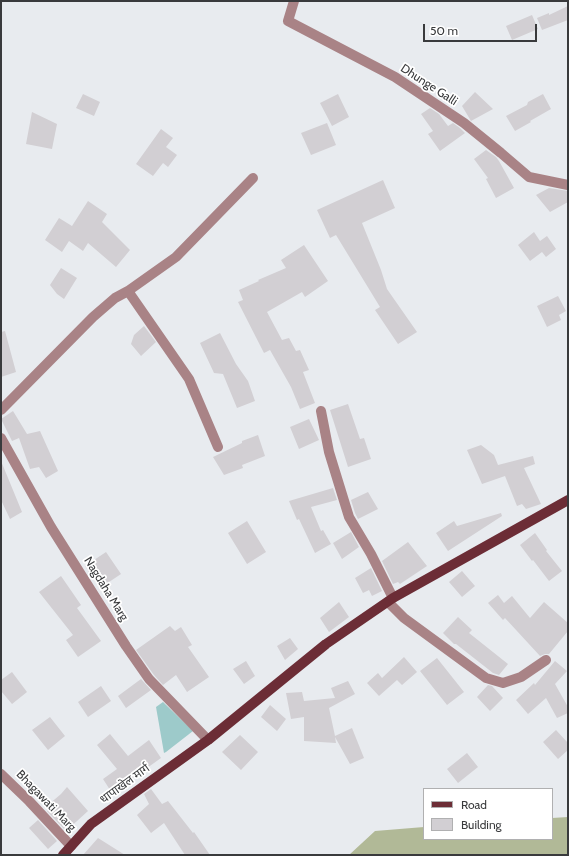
<!DOCTYPE html>
<html>
<head>
<meta charset="utf-8">
<style>
	body { margin:0 }
	#map { position:relative; width:569px; height:856px; overflow:hidden; background:#e8ebef; font-family:Cabin,sans-serif }
	canvas { display:block }
	.frame { position:absolute; inset:0; border:2px solid #393a3c; pointer-events:none }
	.legend { position:absolute; left:423px; top:788px; width:130px; height:52px; box-sizing:border-box; background:#fff; border:1px solid #b0b0b1; margin:0; padding:5px 7px; list-style:none; font-size:12px; color:#393a3c }
	.legend li { display:flex; align-items:center; gap:8px; height:20px }
	.legend b { width:20px; border:1px solid #b0b0b1 }
	.scale { position:absolute; left:423px; top:24px; width:114px; height:18px; box-sizing:border-box; border:2px solid #393a3c; border-top:0; padding-left:5px; font-size:12px; line-height:14px; white-space:nowrap; color:#393a3c; -webkit-text-stroke:3px #fff; paint-order:stroke }
</style>
</head>
<body>
<div id="map">
<canvas width="569" height="856"></canvas>
<div class="frame"></div>
<ul class="legend">
<li><b style="height:5px;background:#6c2d36"></b>Road</li>
<li><b style="height:11px;background:#d2cfd3"></b>Building</li>
</ul>
<div class="scale">50 m</div>
</div>
<script>
const c = document.querySelector('canvas').getContext('2d');
c.lineJoin = 'round';
function fill(path, color) {
  c.fillStyle = color;
  c.fill(path, 'evenodd');
}
function toPath(rows) {
  const path = new Path2D();
  for (const r of rows) {
    path.moveTo(r[0], r[1]);
    for (let i = 2; i < r.length; i += 2) path.lineTo(r[i], r[i + 1]);
  }
  return path;
}
function strokePath(path, color, width, dash) {
  c.strokeStyle = color;
  c.lineWidth = width;
  c.lineCap = dash ? 'butt' : 'round';
  c.setLineDash(dash || []);
  c.stroke(path);
}
function write(font, color, halo, rows, align = 'center') {
  c.font = font + ' Cabin,"Noto Sans Devanagari",sans-serif';
  c.lineWidth = 3.5;
  c.setLineDash([]);
  c.textBaseline = 'middle';
  c.strokeStyle = halo;
  c.fillStyle = color;
  for (const [text, x, y, turn = 0] of rows) {
    c.save();
    c.translate(x, y);
    c.rotate((+turn || 0) * Math.PI / 180);
    c.textAlign = isNaN(turn) ? turn : align;
    if (halo) c.strokeText(text, 0, 0);
    c.fillText(text, 0, 0);
    c.restore();
  }
}
fill(toPath([
	[568,817,568,855,349,855,375,831,424,827,424,839,552,839,552,818]
]), '#b1b997');
fill(toPath([
	[163,702,193,731,166,752,164,753,156,707]
]), '#9dcaca');
fill(toPath([
	[568,6,568,20,542,30,537,18,549,13,549,15],
	[532,15,538,29,512,40,506,26],
	[475,92,493,109,471,121,462,106],
	[83,94,100,102,94,116,76,108],
	[338,94,349,117,332,126,320,103],
	[543,94,551,109,530,121,531,122,515,131,506,116,527,105,528,102],
	[430,108,439,114,448,126,453,123,460,128,465,133,440,151,428,134,433,131,421,114],
	[32,112,57,124,52,149,26,144],
	[327,123,336,145,311,155,301,133],
	[161,129,173,138,166,147,177,155,168,167,163,163,153,176,136,164],
	[486,150,496,157,499,161,514,188,496,198,486,179,488,178,474,159],
	[383,180,395,208,362,223,381,270,387,289,417,332,398,344,375,310,380,307,336,235,330,238,317,210],
	[549,188,568,191,568,202,550,212,536,195],
	[88,201,107,214,102,222,130,250,116,267,88,243,83,251,69,241,62,252,45,240,59,218,72,226],
	[534,232,540,241,547,236,556,249,546,257,542,252,530,261,518,245],
	[304,245,328,281,305,297,302,292,267,312,282,340,289,338,296,351,300,350,309,370,303,372,315,403,300,409,291,387,270,350,264,353,238,302,243,300,239,290,259,281,258,280,286,268,281,260],
	[61,268,77,278,64,299,57,294,50,285],
	[558,296,566,311,559,315,561,320,547,327,537,306],
	[144,326,156,342,141,356,131,344,134,335],
	[5,331,16,372,1,377,1,332],
	[220,333,236,364,248,381,255,401,237,408,223,374,214,373,200,343],
	[348,404,360,439,364,438,371,459,348,467,330,410],
	[13,411,27,434,40,431,58,471,46,478,39,467,30,469,19,438,12,441,1,419],
	[309,419,319,440,299,449,290,427],
	[258,435,265,456,242,465,243,468,224,475,213,457,242,443,242,441],
	[481,445,494,455,498,465,533,456,535,464,524,468,541,504,526,509,522,504,517,506,505,476,482,484,467,450],
	[1,461,22,512,10,519,1,500],
	[333,488,337,500,311,507,321,531,323,530,331,544,315,553,299,519,297,520,289,501],
	[368,492,378,509,358,519,355,513,351,500],
	[501,513,502,516,448,551,436,533,454,521,457,526],
	[247,521,266,552,247,564,228,533],
	[351,532,359,547,342,559,333,543],
	[535,533,547,550,546,551,562,571,549,581,533,560,532,561,520,545],
	[408,542,427,566,400,584,398,582,393,584,382,561],
	[106,552,121,574,100,588,85,566],
	[371,568,382,591,372,596,369,590,363,593,355,578],
	[462,571,475,586,462,597,449,582],
	[61,576,81,605,77,608,101,641,78,657,66,640,73,635,39,592],
	[498,595,504,603,512,596,530,618,544,602,568,623,568,631,549,654,545,654,540,656,505,618,503,620,488,603],
	[339,602,349,617,329,632,320,618],
	[458,617,472,630,469,633,508,664,499,675,493,673,456,644,454,644,443,633],
	[170,626,175,631,181,627,192,645,188,647,209,677,187,692,176,675,163,685,154,675,136,650],
	[290,638,298,649,285,660,277,646],
	[404,657,417,672,402,685,397,680,379,696,367,683,378,673,382,678],
	[437,658,464,692,447,705,420,671],
	[246,661,255,676,244,684,233,669],
	[555,661,567,671,555,684,568,707,568,713,557,718,546,698,528,714,516,700,534,683,535,685],
	[12,672,27,692,12,704,1,691,1,680],
	[141,679,151,690,126,708,118,696],
	[348,681,355,694,329,708,335,736,352,728,364,758,350,764,335,737,336,743,304,741,304,717,291,719,286,693,302,692,304,701,335,698,331,688],
	[488,685,492,686,503,698,490,711,477,697],
	[101,686,111,701,88,717,78,702],
	[270,705,286,719,277,731,261,717],
	[50,717,65,736,48,750,32,730],
	[556,730,568,743,568,750,558,759,543,742],
	[110,734,128,756,149,740,161,758,112,793,103,779,117,769,97,745],
	[240,735,258,752,241,770,222,752],
	[467,753,478,767,458,783,447,769],
	[67,787,88,811,66,831,47,811,51,808,48,805,61,794],
	[151,789,162,804,168,801,193,833,194,832,210,855,185,855,164,823,151,833,137,815,149,804,144,794],
	[38,820,57,841,48,849,29,828],
	[98,838,125,855,83,855]
]), '#d2cfd3');
strokePath(toPath([
	[294,1,288,21,395,77,464,123,501,153,529,177,568,185],
	[128,291,189,379,218,447],
	[1,410,93,317,115,298,128,291,176,257,253,178],
	[321,411,329,452,349,517,371,554,393,598],
	[1,438,51,527,126,646,149,679,208,740],
	[388,602,404,618,486,678,503,683,521,677,546,660],
	[1,774,29,801,71,846]
]), '#a98386', 10);
strokePath(toPath([
	[63,855,91,824,208,740,326,644,393,598,568,500]
]), '#6c2d36', 10);
write('12px', '#393a3c', '#fff', [
	["Dhunge Galli",429,85,33],
	["Nagdaha Marg",106,589,58],
	["धापाखेल मार्ग",125,784,-36],
	["Bhagawati Marg",46,801,46]
]);
</script>
</body>
</html>
